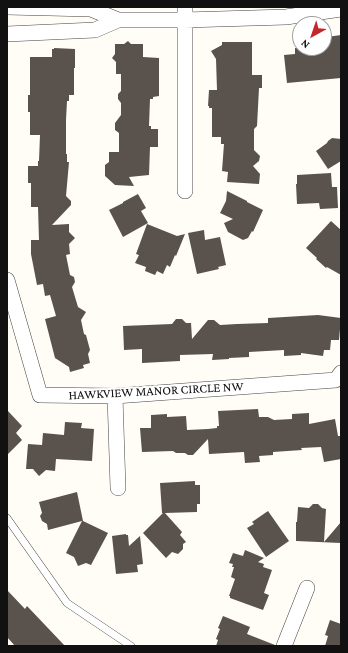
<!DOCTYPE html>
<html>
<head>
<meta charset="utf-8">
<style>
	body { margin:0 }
	#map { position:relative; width:348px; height:653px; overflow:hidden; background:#fffdf5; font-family:"Crimson Pro",serif }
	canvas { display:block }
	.frame { position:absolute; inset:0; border:8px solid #111; pointer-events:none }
	.north { position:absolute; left:292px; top:16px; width:40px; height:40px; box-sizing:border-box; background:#fff; border:1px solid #a0a0a0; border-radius:50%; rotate:220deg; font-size:11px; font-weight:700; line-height:16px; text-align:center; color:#111 }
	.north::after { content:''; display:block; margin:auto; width:14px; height:18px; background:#c4262e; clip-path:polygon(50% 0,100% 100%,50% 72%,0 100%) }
</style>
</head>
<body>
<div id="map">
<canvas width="348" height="653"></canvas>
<div class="frame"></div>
<div class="north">N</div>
</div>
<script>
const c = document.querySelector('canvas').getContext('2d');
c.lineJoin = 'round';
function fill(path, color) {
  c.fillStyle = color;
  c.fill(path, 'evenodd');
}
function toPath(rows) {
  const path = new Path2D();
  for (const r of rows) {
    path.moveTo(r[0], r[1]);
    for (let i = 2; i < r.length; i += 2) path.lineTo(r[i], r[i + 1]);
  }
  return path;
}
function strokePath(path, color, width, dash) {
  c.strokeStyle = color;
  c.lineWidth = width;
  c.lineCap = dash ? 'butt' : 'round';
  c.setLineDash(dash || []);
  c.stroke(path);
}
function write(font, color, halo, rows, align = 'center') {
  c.font = font + ' "Crimson Pro",serif';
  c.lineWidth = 4;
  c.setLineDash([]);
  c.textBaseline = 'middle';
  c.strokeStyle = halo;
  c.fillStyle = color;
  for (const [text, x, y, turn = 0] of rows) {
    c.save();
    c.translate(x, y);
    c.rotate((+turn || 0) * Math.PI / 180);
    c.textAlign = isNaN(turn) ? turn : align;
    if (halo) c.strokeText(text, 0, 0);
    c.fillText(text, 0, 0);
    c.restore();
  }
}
fill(toPath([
	[341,35,341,78,287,83,284,55,295,54,295,48,324,48,324,44,328,44,327,37],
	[128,41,131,44,143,44,143,57,159,58,159,96,153,97,153,99,150,99,149,126,151,126,151,129,158,129,158,147,150,147,149,175,129,177,134,186,115,185,105,176,105,165,109,162,109,152,119,152,119,133,115,130,115,123,121,115,121,103,118,99,118,94,121,91,121,74,116,74,116,62,112,58,115,54,115,44,124,44],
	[222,42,252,42,252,75,262,75,262,88,259,88,257,126,254,129,254,150,260,156,259,161,253,166,260,174,259,184,227,182,228,172,222,171,224,144,221,144,221,137,212,137,212,108,209,108,209,106,208,106,209,90,217,90,216,59,211,51,222,45],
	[54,48,75,49,75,68,74,68,74,95,69,95,69,101,67,101,66,120,66,154,67,154,67,162,69,162,66,196,71,201,71,205,52,225,69,224,69,232,75,238,69,244,70,254,66,255,70,275,74,277,75,282,72,287,78,307,86,312,81,320,84,334,86,335,90,350,88,354,90,363,83,365,84,368,70,372,69,367,55,358,45,319,56,316,50,295,45,296,43,284,37,285,31,254,31,240,39,240,38,207,31,207,31,183,28,183,28,166,38,166,38,161,39,161,40,135,30,135,30,112,28,112,28,95,30,95,30,57,52,57,52,49,54,49],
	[332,138,341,139,341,161,328,169,316,151,327,143,328,141],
	[331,173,332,187,337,187,338,208,320,209,319,203,297,204,296,184,297,184,297,175],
	[227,191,247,201,247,202,263,210,253,232,252,231,248,238,243,240,228,232,224,223,233,219,220,213,226,201],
	[138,194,146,208,141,211,148,223,123,237,109,210,123,203,123,202],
	[331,221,341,230,341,275,327,267,326,268,316,259,317,258,306,248],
	[147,224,177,236,185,234,176,256,175,255,170,267,167,265,163,274,157,271,155,275,145,271,146,267,135,263,139,255,136,254],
	[204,230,205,240,220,237,226,265,218,267,219,269,197,274,188,233],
	[318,315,341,318,339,340,331,340,330,350,324,350,323,356,301,353,301,355,284,356,284,350,249,352,249,357,229,358,229,359,212,360,213,354,180,355,180,361,142,363,142,349,124,350,123,326,172,324,176,319,182,319,186,323,191,323,192,339,208,320,214,320,220,325,237,324,268,323,268,318],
	[258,409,259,417,268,417,274,420,292,419,292,414,309,413,309,424,335,419,338,436,341,436,341,459,324,462,321,447,301,448,302,450,273,452,273,455,259,456,260,462,245,463,244,452,209,454,208,439,193,455,188,455,185,453,176,453,173,451,142,452,140,428,151,428,151,415,167,414,167,417,186,416,187,430,208,429,217,428,217,426,219,426,218,411],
	[7,410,22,426,16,433,22,440,7,455],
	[65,422,82,423,81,428,94,429,92,461,56,459,55,471,46,470,39,476,33,469,26,469,28,444,42,445,43,433,64,435],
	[195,481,195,485,200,485,200,504,197,504,197,512,165,513,182,532,180,535,186,542,183,544,183,549,178,554,172,552,166,558,143,533,163,513,162,513,160,483],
	[77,492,83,521,108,533,91,565,86,563,78,566,74,557,66,553,82,521,48,530,47,524,42,521,40,516,42,513,39,502],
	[313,504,318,504,322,508,326,509,324,542,341,522,341,543,296,541,296,522,297,522,298,507,309,508],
	[268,511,289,541,266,557,247,528,254,524,252,522],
	[126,534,126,535,128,535,129,546,140,536,143,564,137,565,138,572,116,574,112,536],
	[245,550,264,558,258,562,264,564,263,567,272,570,264,593,269,595,263,610,230,598,230,596,229,596,235,579,231,577,234,567,232,567,233,564,229,563,233,553,243,556],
	[7,590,25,609,27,606,65,646,15,646,7,637],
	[223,616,250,627,247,634,275,645,275,646,216,646,218,640,216,639,220,629,218,628],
	[330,620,341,624,341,646,325,646,328,636,325,635]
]), '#5a524d');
const service = toPath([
	[7,518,67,603,131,646]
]);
const minor = toPath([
	[7,7,91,9,118,20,185,20,286,17,341,9],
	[7,34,95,30,118,20],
	[185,191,185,7],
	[7,280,40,395,115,396,336,380,341,373],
	[115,396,118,488],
	[284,646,307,588]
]);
strokePath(service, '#444', 8);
strokePath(minor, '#444', 16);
strokePath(service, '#fff', 7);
strokePath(minor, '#fff', 15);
write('13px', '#111', '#fff', [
	["HAWKVIEW MANOR CIRCLE NW",156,391,-3]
]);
</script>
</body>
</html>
